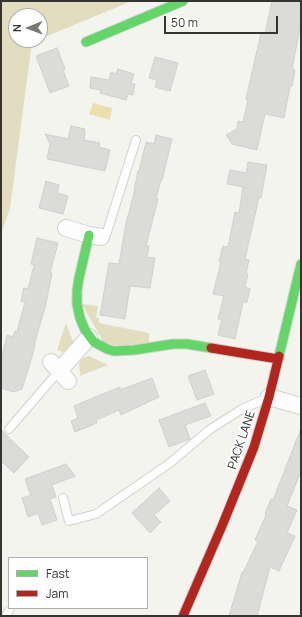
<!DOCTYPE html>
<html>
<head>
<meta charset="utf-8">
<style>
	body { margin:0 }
	#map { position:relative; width:302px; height:617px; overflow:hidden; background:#f4f4ef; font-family:Manrope,sans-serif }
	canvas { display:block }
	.frame { position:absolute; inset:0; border:2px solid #353431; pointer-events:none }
	.legend { position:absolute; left:8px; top:557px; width:140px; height:52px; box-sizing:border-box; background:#fff; border:1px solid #aeaead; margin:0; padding:5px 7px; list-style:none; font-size:12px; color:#353431 }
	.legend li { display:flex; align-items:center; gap:8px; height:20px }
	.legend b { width:20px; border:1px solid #aeaead }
	.north { position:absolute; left:8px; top:8px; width:40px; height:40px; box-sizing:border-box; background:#fff; border:1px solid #aeaead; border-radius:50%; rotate:269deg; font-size:11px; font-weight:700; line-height:16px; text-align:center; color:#353431 }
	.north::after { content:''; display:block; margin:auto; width:14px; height:18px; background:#787774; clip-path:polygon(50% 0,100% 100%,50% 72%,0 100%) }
	.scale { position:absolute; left:164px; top:16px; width:114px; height:18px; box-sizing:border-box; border:2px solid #353431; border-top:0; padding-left:5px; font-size:12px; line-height:14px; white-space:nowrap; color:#353431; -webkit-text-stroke:3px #fff; paint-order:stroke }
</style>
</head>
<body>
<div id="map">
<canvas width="302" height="617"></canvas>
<div class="frame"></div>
<ul class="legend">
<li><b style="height:5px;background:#63d668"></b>Fast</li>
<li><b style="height:5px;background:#b3261e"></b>Jam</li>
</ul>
<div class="north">N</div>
<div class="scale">50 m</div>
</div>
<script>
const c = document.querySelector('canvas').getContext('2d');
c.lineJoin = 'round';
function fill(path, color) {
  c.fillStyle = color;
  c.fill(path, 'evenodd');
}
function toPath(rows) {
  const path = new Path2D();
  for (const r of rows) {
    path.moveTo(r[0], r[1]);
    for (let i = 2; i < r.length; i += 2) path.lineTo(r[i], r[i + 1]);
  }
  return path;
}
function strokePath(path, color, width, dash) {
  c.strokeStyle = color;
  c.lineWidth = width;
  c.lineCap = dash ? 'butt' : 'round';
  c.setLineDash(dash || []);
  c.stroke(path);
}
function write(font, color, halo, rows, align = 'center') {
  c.font = font + ' Manrope,sans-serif';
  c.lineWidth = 4;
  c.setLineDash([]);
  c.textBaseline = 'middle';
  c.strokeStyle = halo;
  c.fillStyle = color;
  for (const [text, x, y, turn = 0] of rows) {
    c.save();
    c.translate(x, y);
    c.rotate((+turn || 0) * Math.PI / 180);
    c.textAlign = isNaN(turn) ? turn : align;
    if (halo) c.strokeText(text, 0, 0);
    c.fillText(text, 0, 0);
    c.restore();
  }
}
fill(toPath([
	[1,1,132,1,40,39,40,16,16,16,16,40,37,40,32,42,10,208,1,234],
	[82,304,98,306,96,318,99,318,99,323,149,333,149,345,105,345],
	[66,323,74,344,71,348,62,352,57,350],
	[89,356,108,365,80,376,79,363,83,358]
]), '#e2ddbf');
fill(toPath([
	[93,103,112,108,110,120,89,114]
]), '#e9e0ab');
const building = toPath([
	[272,1,301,1,301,23,292,69,295,70,292,86,290,86,284,118,265,114,257,150,232,144,226,135,237,129,238,121,243,122,248,100,246,99,261,33,265,34,272,1],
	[57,48,65,69,63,70,69,86,50,93,36,56,57,48],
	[155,57,178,63,170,91,155,87,157,80,149,78,155,57],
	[118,69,134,74,131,83,135,84,133,95,128,94,126,100,100,93,101,90,90,88,91,77,109,80,111,72,116,74,118,69],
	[71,126,85,129,84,131,85,132,84,140,100,143,99,147,110,150,105,171,47,159,50,144,45,134,68,139,71,126],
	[156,135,172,139,162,180,161,180,156,199,158,199,146,246,149,246,147,257,155,258,150,288,130,286,125,319,100,315,109,263,119,264,126,223,135,190,134,190,138,171,139,171,146,142,154,144,156,135],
	[248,162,267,165,261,198,259,197,245,259,249,260,246,273,248,274,245,287,250,289,247,302,243,302,235,339,218,335,222,319,218,319,224,296,213,294,221,262,219,261,223,246,228,247,235,212,239,213,243,187,227,184,230,170,246,173,248,162],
	[46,181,59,185,57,193,68,196,63,214,39,208,46,181],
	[37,238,58,243,50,273,52,273,46,304,34,345,35,345,32,357,22,389,14,392,1,388,1,361,7,335,13,337,15,331,17,331,25,302,21,301,24,288,28,289,34,265,31,264,37,238],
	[205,370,214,394,197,400,188,376,205,370],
	[152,378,159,397,121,415,119,410,96,420,97,423,75,432,71,421,78,418,74,406,88,400,120,387,120,390,152,378],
	[205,403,211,416,185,425,190,439,169,447,159,420,205,403],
	[1,430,29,457,14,473,1,461,1,430],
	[300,431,301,432,301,471,287,506,297,510,287,533,295,536,279,571,270,567,257,616,229,616,242,572,243,573,258,541,255,540,266,515,265,514,271,499,273,500,300,431],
	[66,464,75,476,52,485,56,497,50,499,57,520,42,525,38,513,28,517,22,498,32,495,30,494,25,479,66,464],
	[159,488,170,501,154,515,161,522,150,533,132,513,159,488]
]);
fill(building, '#dbdbd7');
strokePath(building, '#cfcfcb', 1);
const lane = toPath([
	[101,237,106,235,136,140],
	[9,429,59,371],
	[63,498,69,521,96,514,170,463,209,430,242,409,265,399],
	[6,616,9,611]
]);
const street = toPath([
	[66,228,89,235,101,237],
	[51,362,68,381],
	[59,371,89,337],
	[269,397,301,406]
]);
const fast = toPath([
	[86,42,183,1],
	[89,235,79,278,77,291,77,304,80,318,85,330,94,342,107,349,114,351,134,350,173,344,187,344,211,348],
	[279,356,301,264]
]);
const jam = toPath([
	[211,348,278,359],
	[183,616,222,526,254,447,269,397,279,356]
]);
strokePath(lane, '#d1d1ce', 10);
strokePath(street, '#d1d1ce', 18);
strokePath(fast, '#d1d1ce', 11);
strokePath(jam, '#d1d1ce', 11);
strokePath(lane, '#fdfdfd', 8);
strokePath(street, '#fdfdfd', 16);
strokePath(fast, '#63d668', 9);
strokePath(jam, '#b3261e', 9);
write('12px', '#353431', '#fff', [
	["PACK LANE",242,440,-71]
]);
</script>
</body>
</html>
